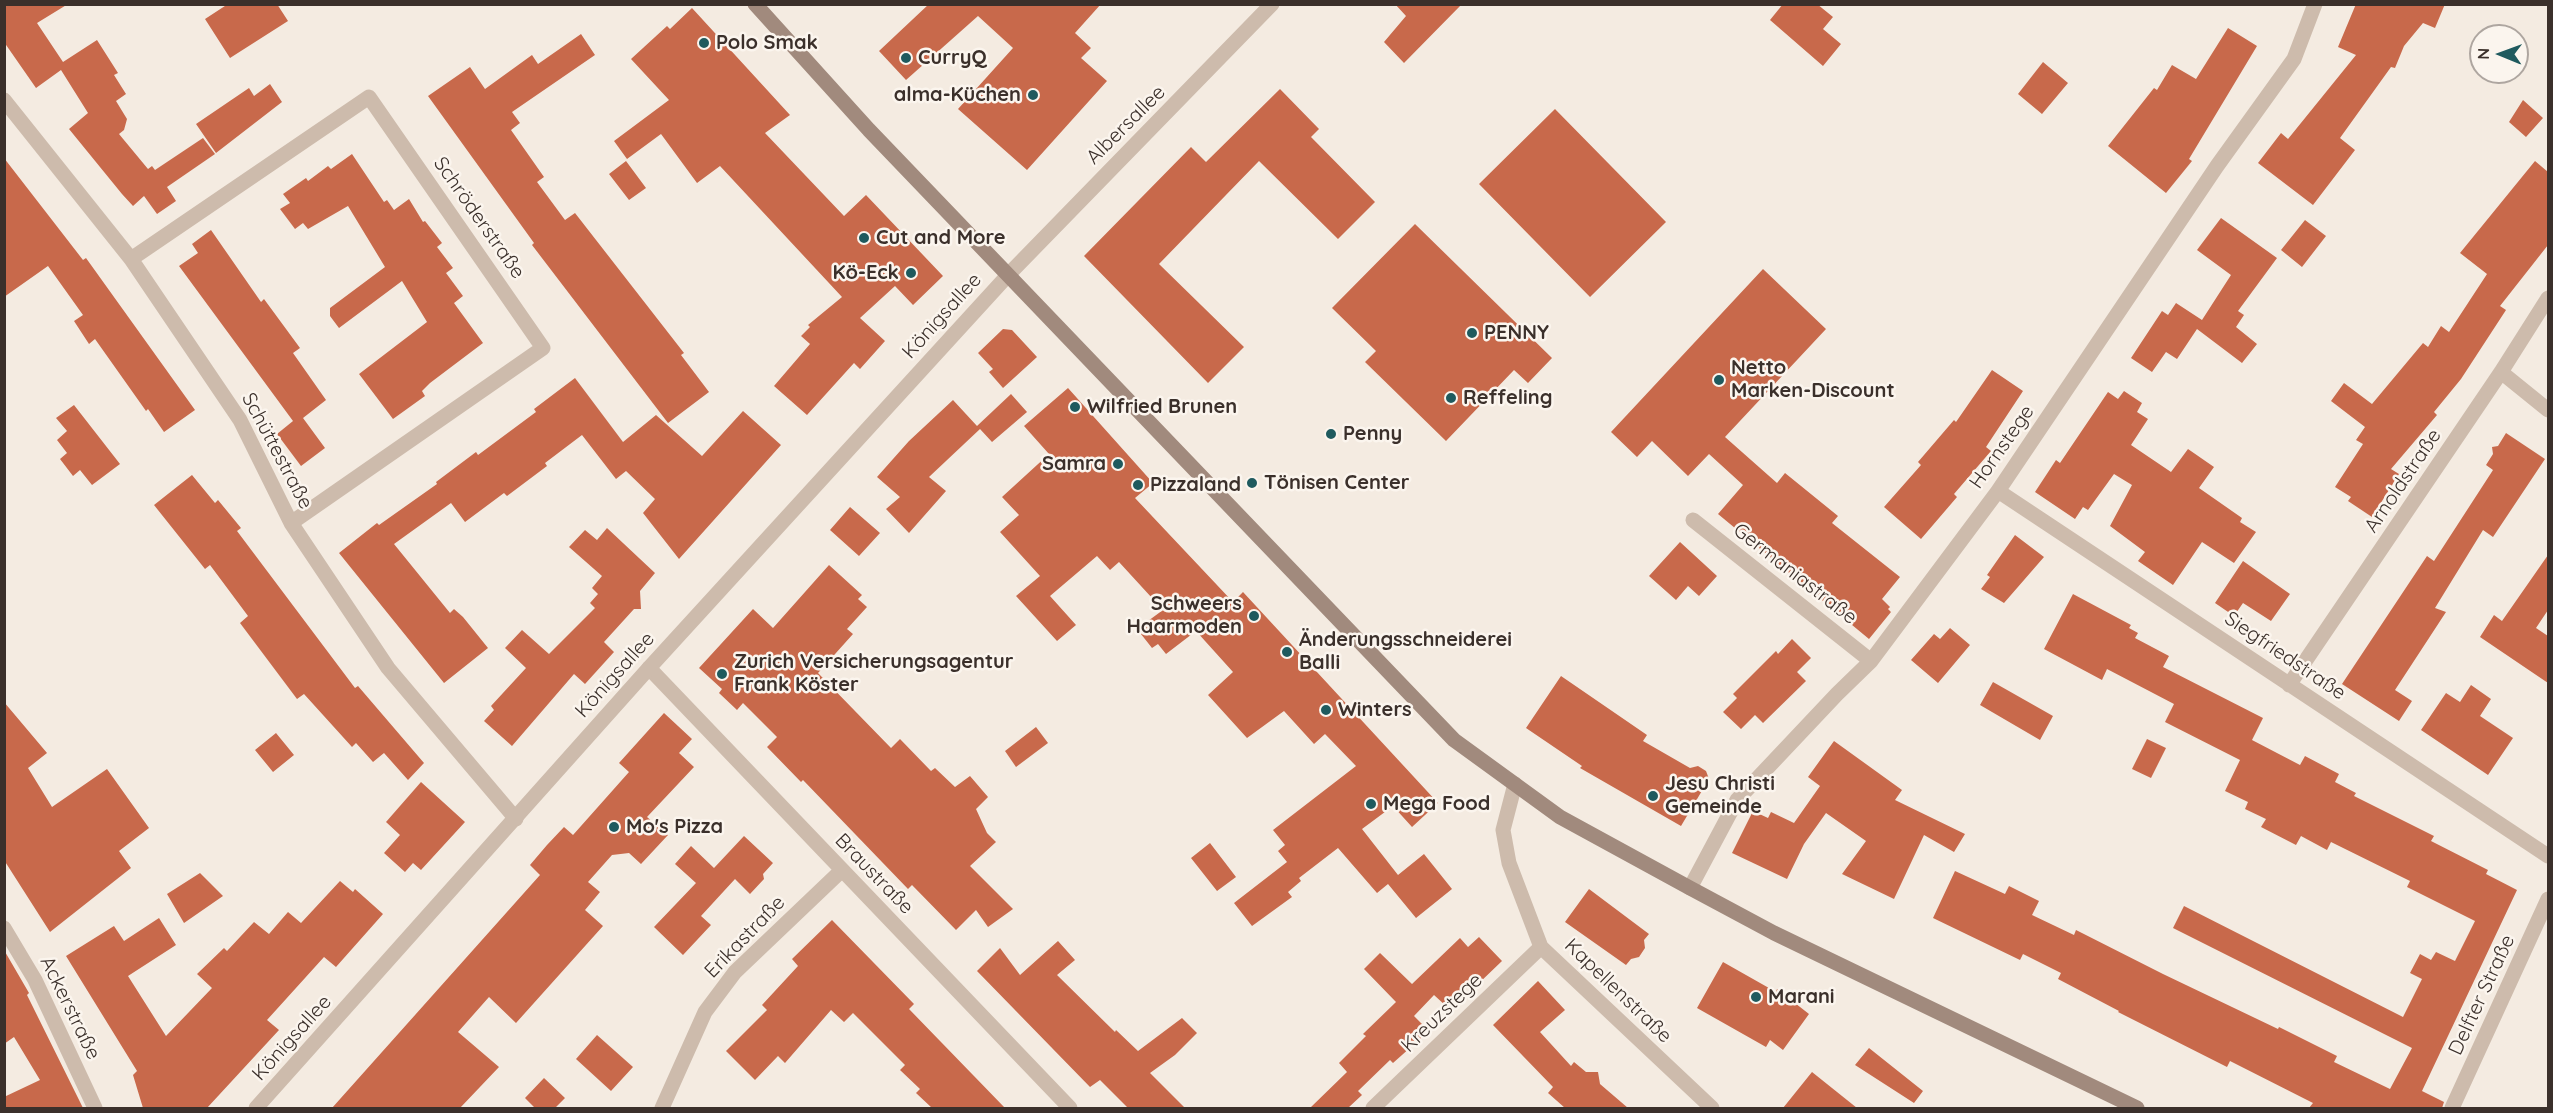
<!DOCTYPE html>
<html>
<head>
<meta charset="utf-8">
<style>
	body { margin:0 }
	#map { position:relative; width:2553px; height:1113px; overflow:hidden; background:#f4ebe1; font-family:Quicksand,sans-serif }
	canvas { display:block }
	.frame { position:absolute; inset:0; border:6px solid #3b302b; pointer-events:none }
	.north { position:absolute; left:2469px; top:24px; width:60px; height:60px; box-sizing:border-box; background:#fbf5ee; border:2px solid #aea6a0; border-radius:50%; rotate:271deg; font-size:16px; font-weight:700; line-height:24px; text-align:center; color:#3b302b }
	.north::after { content:''; display:block; margin:auto; width:21px; height:27px; background:#1f5a5e; clip-path:polygon(50% 0,100% 100%,50% 72%,0 100%) }
</style>
</head>
<body>
<div id="map">
<canvas width="2553" height="1113"></canvas>
<div class="frame"></div>
<div class="north">N</div>
</div>
<script>
const c = document.querySelector('canvas').getContext('2d');
c.lineJoin = 'round';
function fill(path, color) {
  c.fillStyle = color;
  c.fill(path, 'evenodd');
}
function toPath(rows) {
  const path = new Path2D();
  for (const r of rows) {
    path.moveTo(r[0], r[1]);
    for (let i = 2; i < r.length; i += 2) path.lineTo(r[i], r[i + 1]);
  }
  return path;
}
function strokePath(path, color, width, dash) {
  c.strokeStyle = color;
  c.lineWidth = width;
  c.lineCap = dash ? 'butt' : 'round';
  c.setLineDash(dash || []);
  c.stroke(path);
}
function write(font, color, halo, rows, align = 'center') {
  c.font = font + ' Quicksand,sans-serif';
  c.lineWidth = 5;
  c.setLineDash([]);
  c.textBaseline = 'middle';
  c.strokeStyle = halo;
  c.fillStyle = color;
  for (const [text, x, y, turn = 0] of rows) {
    c.save();
    c.translate(x, y);
    c.rotate((+turn || 0) * Math.PI / 180);
    c.textAlign = isNaN(turn) ? turn : align;
    if (halo) c.strokeText(text, 0, 0);
    c.fillText(text, 0, 0);
    c.restore();
  }
}
fill(toPath([
	[4,4,68,4,37,23,63,62,97,40,118,73,114,75,126,94,116,101,127,119,124,130,119,134,148,169,152,166,155,170,203,138,215,154,167,187,176,201,157,214,144,196,133,206,122,194,69,129,88,113,61,70,36,88,4,42],
	[228,4,277,4,288,21,230,58,205,19],
	[929,4,1101,4,1075,33,1091,48,1081,58,1107,81,1027,170,958,109,1013,48,978,16,906,80,879,51],
	[1395,4,1462,4,1404,63,1384,42,1406,16],
	[1783,4,1817,4,1833,17,1823,29,1841,44,1823,66,1770,20],
	[2356,4,2445,4,2435,28,2423,23,2404,46,2395,68,2391,67,2340,138,2355,150,2313,205,2258,163,2281,133,2288,139,2356,55,2338,47],
	[692,8,790,115,765,133,844,216,866,195,943,276,913,305,895,286,860,318,885,341,860,369,854,363,807,415,774,386,810,344,801,336,810,327,808,325,842,297,720,166,697,183,661,134,627,159,614,141,669,100,631,59,667,26,670,29],
	[2228,28,2257,46,2189,159,2192,161,2166,193,2108,146,2154,88,2157,90,2172,65,2196,79],
	[581,34,595,55,512,112,520,123,511,130,544,177,537,182,565,220,575,213,684,353,681,355,709,392,668,423,532,245,534,243,428,96,470,67,485,89,532,55,538,64],
	[2043,62,2068,83,2042,114,2018,94],
	[270,84,282,102,216,153,196,124,249,88,254,96],
	[1280,89,1319,129,1311,137,1375,202,1338,239,1259,161,1159,264,1244,347,1208,383,1084,256,1191,147,1206,162],
	[2523,100,2543,118,2526,137,2509,122],
	[1555,109,1666,222,1590,297,1479,184],
	[352,154,384,202,387,200,394,210,409,199,423,222,425,221,442,243,437,247,453,268,446,273,463,296,454,303,483,343,430,383,422,391,425,396,393,419,359,374,427,322,402,281,339,328,330,316,330,308,385,267,348,206,308,229,303,223,295,229,280,209,290,203,283,194,306,178,308,181,328,166,331,169],
	[4,158,83,260,86,258,195,410,164,432,148,409,146,411,95,339,89,344,74,321,83,315,48,266,4,297],
	[626,161,646,188,629,200,609,174],
	[2535,161,2548,172,2548,245,2500,306,2506,310,2461,379,2434,412,2437,415,2391,469,2399,474,2372,517,2348,501,2351,497,2335,487,2363,444,2356,440,2365,427,2331,401,2344,383,2372,404,2423,343,2428,347,2441,326,2449,332,2487,274,2460,253],
	[2221,218,2277,258,2238,311,2244,315,2236,327,2257,344,2242,363,2197,329,2177,359,2166,352,2152,372,2131,358,2162,311,2168,315,2176,303,2202,320,2231,275,2197,250],
	[2305,220,2326,236,2302,267,2281,250],
	[1415,224,1552,358,1528,383,1514,370,1446,441,1365,362,1376,351,1332,308],
	[211,230,261,302,264,299,300,348,293,353,326,400,303,418,325,448,301,466,277,434,293,421,179,266,198,253,192,244],
	[1763,269,1826,329,1725,437,1777,483,1785,473,1838,516,1832,523,1900,577,1882,599,1890,607,1888,609,1891,612,1869,639,1718,514,1743,485,1709,454,1688,476,1652,441,1637,457,1611,432],
	[1003,329,1012,330,1037,357,1003,388,989,372,993,369,978,353],
	[1992,370,2023,391,1986,447,1991,451,1954,494,1957,497,1921,539,1884,507,1921,465,1918,462,1954,420,1956,422],
	[575,378,623,442,656,415,702,456,743,411,781,445,679,559,643,513,655,499,626,471,616,479,582,435,545,463,547,466,507,496,504,493,465,522,451,503,394,544,450,613,454,609,463,617,488,648,444,683,339,553,377,523,379,525,437,484,436,482,476,452,478,455,536,412,534,409],
	[1068,388,1153,483,1135,498,1233,602,1243,592,1438,803,1412,827,1393,806,1362,829,1398,875,1424,854,1452,889,1416,918,1388,884,1377,893,1338,848,1299,878,1301,881,1288,892,1292,897,1252,926,1234,903,1287,862,1278,851,1285,845,1273,830,1356,766,1325,734,1314,744,1284,711,1247,738,1208,695,1233,672,1196,631,1166,654,1158,644,1152,648,1137,629,1163,610,1119,562,1110,570,1097,556,1050,596,1076,625,1057,641,1016,596,1040,576,1000,532,1019,515,1002,497,1049,454,1024,426],
	[2124,391,2142,403,2137,412,2148,419,2131,445,2171,472,2188,449,2214,467,2199,488,2242,518,2240,522,2256,532,2234,563,2202,542,2173,585,2138,561,2145,552,2110,526,2132,485,2114,474,2088,510,2083,507,2075,519,2035,492,2056,460,2060,463,2108,392,2118,399],
	[1011,394,1027,412,992,442,980,429,929,477,946,491,909,533,886,509,900,497,877,477,909,441,953,400,977,426],
	[74,405,120,464,92,485,80,470,73,476,60,459,67,453,57,440,67,431,56,418],
	[2506,433,2545,459,2493,537,2483,530,2435,608,2446,612,2395,690,2412,701,2399,721,2342,684,2427,556,2434,561,2493,470,2486,465,2493,454,2492,447,2498,446],
	[192,475,215,503,218,500,241,528,237,531,355,688,358,686,424,763,408,780,384,753,373,762,356,743,352,747,304,694,297,699,240,623,248,616,210,565,205,569,154,505],
	[850,507,880,533,859,556,830,530],
	[607,528,655,573,640,591,641,609,634,609,604,642,614,652,585,684,574,674,512,746,484,721,494,710,491,706,526,668,505,648,522,630,549,654,595,608,590,603,598,594,592,588,602,576,569,547,585,530,597,540],
	[2015,535,2044,557,2004,603,1981,589,1990,577,1987,575],
	[1680,542,1717,576,1699,596,1688,586,1676,600,1649,576],
	[2548,555,2548,610,2536,628,2548,636,2548,683,2480,637,2494,615,2502,621],
	[2243,561,2290,594,2271,621,2243,603,2234,616,2215,603],
	[829,565,862,595,858,599,867,607,847,629,853,634,818,673,891,748,900,739,931,771,935,768,955,787,970,776,988,797,976,809,987,833,996,842,970,866,1013,909,988,927,976,910,956,930,912,885,908,889,803,780,801,782,767,747,777,737,743,703,737,710,719,693,722,689,699,668,753,609,773,628],
	[2073,594,2131,625,2129,628,2138,633,2135,638,2169,656,2163,667,2263,718,2252,740,2300,765,2305,756,2339,774,2335,782,2356,793,2354,796,2434,836,2431,841,2488,870,2486,874,2517,890,2422,1091,2444,1102,2442,1108,2309,1108,2313,1103,2230,1061,2227,1067,2118,1012,2119,1011,2058,979,2061,973,2023,954,2020,960,1933,918,1955,871,2005,894,2009,886,2039,901,2032,915,2074,935,2076,930,2163,974,2278,1029,2279,1027,2337,1056,2334,1062,2390,1089,2412,1048,2173,928,2184,906,2403,1017,2422,979,2410,973,2420,954,2431,960,2436,952,2455,961,2475,921,2407,887,2410,881,2331,842,2327,850,2301,836,2296,845,2261,827,2266,819,2245,809,2248,802,2225,791,2240,760,2165,722,2174,704,2107,669,2102,680,2044,649],
	[1950,628,1970,645,1938,683,1911,660,1934,634,1940,639],
	[1792,639,1811,658,1797,672,1806,681,1763,723,1755,715,1741,729,1723,712,1737,698,1733,694,1776,651,1778,654],
	[1561,676,1647,735,1643,741,1690,768,1698,766,1706,771,1709,779,1681,826,1580,768,1582,766,1526,728],
	[1993,682,2053,716,2040,740,1980,705],
	[2471,685,2491,699,2480,716,2513,738,2488,775,2421,730,2446,693,2460,702],
	[4,702,47,753,28,768,52,807,107,769,149,828,119,851,131,868,50,932,4,860],
	[664,713,692,739,679,753,694,767,647,817,668,835,641,864,629,853,612,855,588,882,600,892,585,910,603,926,516,1023,489,997,458,1032,499,1067,460,1108,332,1108,540,875,530,865,547,845,564,827,573,835,629,772,619,763],
	[1036,727,1048,743,1016,767,1005,751],
	[276,733,294,755,273,772,255,750],
	[2147,739,2166,748,2151,778,2132,769],
	[1834,741,1902,790,1895,800,1965,834,1954,852,1924,835,1894,899,1842,874,1866,841,1826,813,1804,844,1787,879,1732,853,1753,811,1768,818,1771,812,1794,823,1820,786,1808,777],
	[421,782,465,822,421,870,413,863,405,872,384,853,400,835,386,822],
	[744,836,773,863,763,874,764,879,750,894,735,879,701,916,711,925,683,955,654,927,696,883,675,864,691,846,714,868],
	[1210,843,1236,877,1217,891,1191,858],
	[200,873,223,896,184,923,167,894],
	[340,881,353,892,355,889,383,914,336,967,324,957,267,1020,279,1030,207,1108,143,1108,133,1075,137,1071,66,956,114,926,124,941,159,918,176,945,128,976,166,1036,212,988,197,974,224,948,227,951,254,922,269,934,288,912,301,923],
	[1589,889,1649,934,1644,940,1645,948,1639,957,1631,959,1626,965,1565,922],
	[832,920,914,1004,909,1009,1005,1108,932,1108,916,1093,920,1089,900,1070,905,1065,853,1013,844,1022,831,1010,785,1063,778,1056,755,1080,726,1051,767,1010,762,1005,798,966,792,959],
	[1479,937,1502,961,1477,985,1472,980,1446,1006,1434,995,1414,1016,1429,1031,1393,1063,1390,1060,1358,1091,1362,1095,1348,1108,1310,1108,1347,1072,1339,1063,1366,1036,1363,1034,1396,1002,1364,969,1380,953,1412,984,1460,938,1468,947],
	[1058,941,1075,960,1057,975,1115,1032,1116,1030,1138,1051,1182,1018,1197,1033,1175,1055,1150,1073,1185,1108,1128,1108,1100,1080,1090,1087,977,971,1000,948,1020,975],
	[4,950,29,993,27,995,83,1108,4,1108,4,1097,40,1080,14,1037,4,1044],
	[1723,962,1776,992,1777,989,1809,1014,1783,1050,1770,1040,1766,1047,1697,1008],
	[1538,981,1565,1010,1540,1032,1571,1066,1574,1062,1586,1072,1598,1072,1600,1084,1628,1108,1565,1108,1548,1093,1553,1087,1493,1025],
	[597,1035,633,1067,611,1091,576,1059],
	[1869,1048,1923,1091,1914,1103,1855,1065],
	[1812,1072,1857,1108,1783,1108],
	[544,1078,565,1098,555,1108,535,1108,525,1098]
]), '#c8694b');
strokePath(toPath([
	[4,100,131,259,240,420,291,523,388,668,516,819],
	[131,259,369,97,543,348,291,523],
	[2501,372,2548,410],
	[1998,491,2548,856],
	[1693,520,1871,661],
	[649,668,1070,1108],
	[2289,685,2501,372,2548,298],
	[1515,784,1503,830,1509,863,1541,947,1712,1108],
	[1690,888,1737,800,1837,694,1871,661,1998,491,2217,166,2294,59,2315,4],
	[4,928,35,980,95,1108],
	[662,1108,705,1012,735,972,841,871],
	[1373,1108,1541,947],
	[2452,1108,2548,899]
]), '#cdbbac', 15);
strokePath(toPath([
	[256,1108,649,668,1009,274,1272,4]
]), '#cdbbac', 15);
strokePath(toPath([
	[755,4,869,130,1454,740,1560,817,1690,888,1774,933,2137,1108]
]), '#a18a7d', 15);
for (const [x, y, r, color] of [
	[704,43,6,"#1f5a5e"],
	[906,58,6,"#1f5a5e"],
	[1033,95,6,"#1f5a5e"],
	[864,238,6,"#1f5a5e"],
	[911,273,6,"#1f5a5e"],
	[1472,333,6,"#1f5a5e"],
	[1719,380,6,"#1f5a5e"],
	[1451,398,6,"#1f5a5e"],
	[1075,407,6,"#1f5a5e"],
	[1331,434,6,"#1f5a5e"],
	[1118,464,6,"#1f5a5e"],
	[1252,483,6,"#1f5a5e"],
	[1138,485,6,"#1f5a5e"],
	[1254,616,6,"#1f5a5e"],
	[1287,652,6,"#1f5a5e"],
	[722,674,6,"#1f5a5e"],
	[1326,710,6,"#1f5a5e"],
	[1653,796,6,"#1f5a5e"],
	[1371,804,6,"#1f5a5e"],
	[614,827,6,"#1f5a5e"],
	[1756,997,6,"#1f5a5e"]
]) {
  const dot = new Path2D();
  dot.arc(x, y, r, 0, 2 * Math.PI);
  c.fillStyle = color;
  c.fill(dot);
  strokePath(dot, '#fbf5ee', 2);
}
write('bold 20px', '#3b302b', '#fbf5ee', [
	["Polo Smak",716,43],
	["CurryQ",918,58],
	["alma-Küchen",1021,95,"right"],
	["Cut and More",876,238],
	["Kö-Eck",899,273,"right"],
	["PENNY",1484,333],
	["Netto",1731,368],
	["Marken-Discount",1731,391],
	["Reffeling",1463,398],
	["Wilfried Brunen",1087,407],
	["Penny",1343,434],
	["Samra",1106,464,"right"],
	["Tönisen Center",1264,483],
	["Pizzaland",1150,485],
	["Schweers",1242,604,"right"],
	["Haarmoden",1242,627,"right"],
	["Änderungsschneiderei",1299,640],
	["Balli",1299,663],
	["Zurich Versicherungsagentur",734,662],
	["Frank Köster",734,685],
	["Winters",1338,710],
	["Jesu Christi",1665,784],
	["Gemeinde",1665,807],
	["Mega Food",1383,804],
	["Mo's Pizza",626,827],
	["Marani",1768,997]
], 'left');
write('20px', '#3b302b', '#fbf5ee', [
	["Albersallee",1126,125,-45],
	["Schröderstraße",479,218,55],
	["Königsallee",942,316,-48],
	["Hornstege",2002,447,-55],
	["Schüttestraße",277,451,62],
	["Arnoldstraße",2403,481,-56],
	["Germaniastraße",1795,574,38],
	["Siegfriedstraße",2285,656,34],
	["Königsallee",615,675,-48],
	["Braustraße",874,874,46],
	["Erikastraße",745,937,-46],
	["Kapellenstraße",1618,991,44],
	["Delfter Straße",2482,995,-65],
	["Ackerstraße",70,1008,64],
	["Kreuzstege",1442,1013,-44],
	["Königsallee",292,1038,-48]
]);
</script>
</body>
</html>
